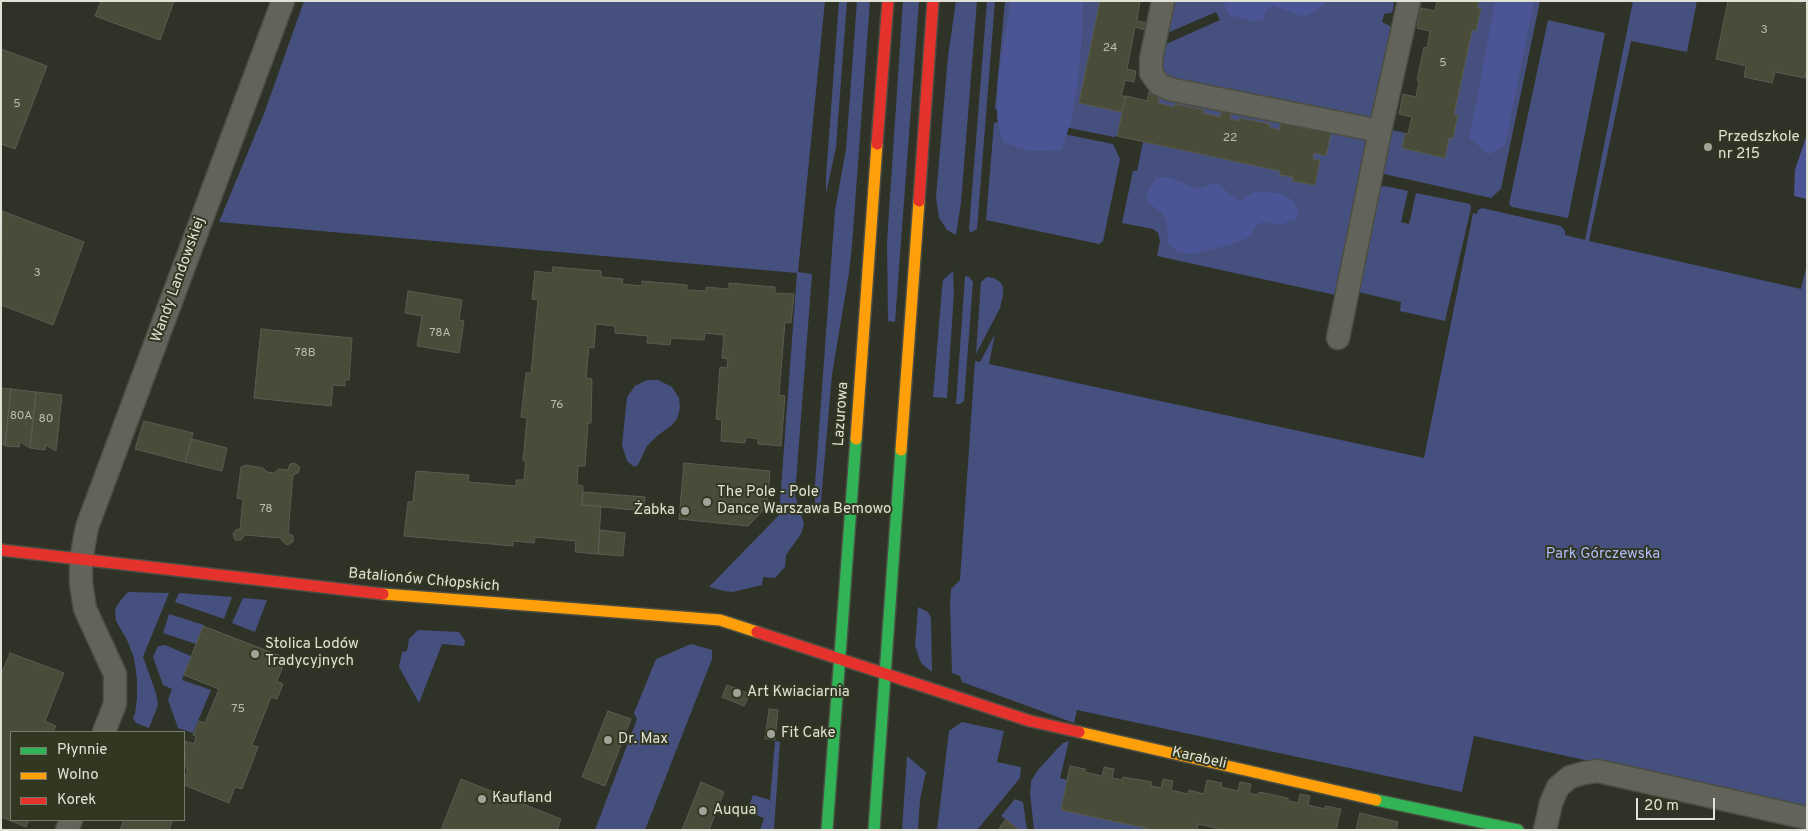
<!DOCTYPE html>
<html>
<head>
<meta charset="utf-8">
<style>
	body { margin:0 }
	#map { position:relative; width:1808px; height:831px; overflow:hidden; background:#2f3227; font-family:Overpass,sans-serif }
	canvas { display:block }
	.frame { position:absolute; inset:0; border:2px solid #dfe2d5; pointer-events:none }
	.legend { position:absolute; left:10px; top:731px; width:175px; height:90px; box-sizing:border-box; background:#323722; border:1px solid #777b6a; margin:0; padding:6px 9px; list-style:none; font-size:15px; color:#dfe2d5 }
	.legend li { display:flex; align-items:center; gap:10px; height:25px }
	.legend b { width:25px; border:1px solid #777b6a }
	.scale { position:absolute; left:1636px; top:798px; width:79px; height:22px; box-sizing:border-box; border:2px solid #dfe2d5; border-top:0; padding-left:6px; font-size:15px; line-height:18px; white-space:nowrap; color:#dfe2d5; -webkit-text-stroke:4px #323722; paint-order:stroke }
</style>
</head>
<body>
<div id="map">
<canvas width="1808" height="831"></canvas>
<div class="frame"></div>
<ul class="legend">
<li><b style="height:6px;background:#30b455"></b>Płynnie</li>
<li><b style="height:6px;background:#ff9f0a"></b>Wolno</li>
<li><b style="height:6px;background:#e5322d"></b>Korek</li>
</ul>
<div class="scale">20 m</div>
</div>
<script>
const c = document.querySelector('canvas').getContext('2d');
c.lineJoin = 'round';
function fill(path, color) {
  c.fillStyle = color;
  c.fill(path, 'evenodd');
}
function toPath(rows) {
  const path = new Path2D();
  for (const r of rows) {
    path.moveTo(r[0], r[1]);
    for (let i = 2; i < r.length; i += 2) path.lineTo(r[i], r[i + 1]);
  }
  return path;
}
function strokePath(path, color, width, dash) {
  c.strokeStyle = color;
  c.lineWidth = width;
  c.lineCap = dash ? 'butt' : 'round';
  c.setLineDash(dash || []);
  c.stroke(path);
}
function write(font, color, halo, rows, align = 'center') {
  c.font = font + ' Overpass,sans-serif';
  c.lineWidth = 4;
  c.setLineDash([]);
  c.textBaseline = 'middle';
  c.strokeStyle = halo;
  c.fillStyle = color;
  for (const [text, x, y, turn = 0] of rows) {
    c.save();
    c.translate(x, y);
    c.rotate((+turn || 0) * Math.PI / 180);
    c.textAlign = isNaN(turn) ? turn : align;
    if (halo) c.strokeText(text, 0, 0);
    c.fillText(text, 0, 0);
    c.restore();
  }
}
fill(toPath([
	[304,1,825,1,798,272,812,274,795,495,804,524,801,534,786,555,785,567,775,578,763,577,762,585,733,592,724,591,709,587,779,515,797,273,219,222,265,111],
	[839,1,847,1,836,147,826,194,826,177],
	[857,1,870,1,852,245,849,273,832,374,820,513,817,512,815,503,815,484,835,210,846,149],
	[903,1,919,1,895,322,888,321,887,242],
	[956,1,977,1,961,203,956,235,947,230,939,218,936,197,948,56],
	[987,1,995,1,977,229,972,232,970,232,969,229],
	[1005,1,1100,1,1079,103,1122,112,1117,136,1114,137,1001,114,995,109],
	[1166,1,1394,1,1393,10,1391,13,1384,14,1382,22,1390,26,1392,35,1376,114,1365,122,1168,80,1155,58,1157,48,1220,20,1216,12,1158,37],
	[1479,1,1540,1,1501,189,1491,198,1384,174,1380,168,1388,129,1405,133,1402,148,1445,158,1449,138,1457,115,1454,115,1472,30,1476,30,1481,9,1477,8],
	[1633,1,1697,1,1687,52,1631,41,1589,241,1801,289,1807,264,1807,808,1474,736,1462,792,1077,710,1074,723,962,682,960,676,952,673,950,603,951,589,960,580,975,361,980,362,995,334,989,364,1424,458,1473,213,1477,214,1478,210,1482,208,1561,226,1565,231,1565,235,1585,240],
	[1548,20,1605,33,1568,218,1512,207,1509,204],
	[1160,94,1223,104,1220,117,1203,113,1203,110,1175,104,1174,107,1158,103],
	[1233,106,1365,138,1367,143,1340,296,1157,256,1160,241,1158,233,1153,229,1122,223,1133,171,1137,171,1143,142,1280,171,1280,175,1293,177,1293,181,1315,185,1320,161,1313,159,1314,153,1326,156,1281,123,1279,130,1269,127,1270,124,1241,118,1239,121,1230,119],
	[1000,121,1113,144,1120,159,1103,241,1099,244,986,220,994,123],
	[1385,186,1408,191,1401,222,1409,224,1416,193,1470,204,1471,208,1445,321,1400,311,1401,302,1358,292,1380,187],
	[953,271,954,293,947,398,933,397,942,288,943,280],
	[965,276,969,277,973,282,964,401,960,404,956,404],
	[987,277,994,278,1000,282,1003,287,1003,295,1000,308,976,354,981,282],
	[647,380,658,380,672,387,679,398,680,408,677,419,672,425,657,436,647,446,638,465,634,467,627,461,622,445,627,397,635,386],
	[128,592,169,593,143,657,156,693,158,705,149,728,136,723,133,718,135,714,137,698,137,679,134,658,127,640,116,621,115,609,120,601],
	[179,593,232,597,224,619,175,602],
	[243,598,267,600,255,632,232,623],
	[918,607,928,612,931,618,932,672,921,663,915,646],
	[169,614,204,625,196,644,163,633],
	[418,630,459,632,465,641,464,646,442,644,419,703,399,667,402,652,407,651,409,639],
	[691,644,712,650,712,659,645,830,595,830,637,719,634,713,656,659],
	[165,645,191,656,182,680,211,690,193,733,178,728,168,700,172,689,163,685,153,657,158,646],
	[962,722,1004,731,997,762,1021,767,1020,778,977,830,937,830,949,731],
	[775,741,780,742,774,830,760,830,764,818,747,812,753,795,770,800],
	[1069,741,1060,778,1067,780,1061,808,1160,830,1034,830,1030,793,1031,781,1038,770,1057,749,1063,743],
	[907,756,926,772,920,800,918,830,902,830],
	[1015,799,1023,802,1027,830,1019,830,1001,816]
]), '#46507e');
fill(toPath([
	[1011,1,1083,1,1081,48,1077,86,1071,122,1061,150,1030,151,1003,142,997,118,998,76],
	[1223,1,1324,1,1323,5,1315,12,1304,16,1298,15,1272,5,1265,13,1264,19,1255,22,1229,15],
	[1495,1,1534,1,1505,145,1489,154,1469,138,1476,105],
	[1807,134,1807,199,1794,196,1795,170],
	[1169,177,1198,189,1212,184,1219,185,1236,199,1241,200,1255,192,1280,193,1294,201,1298,212,1297,219,1279,225,1263,222,1254,227,1252,236,1233,244,1193,254,1179,252,1168,244,1167,225,1165,219,1162,213,1149,203,1146,197,1150,187,1156,178]
]), '#4b5595');
const building = toPath([
	[101,1,174,1,160,40,95,16,101,1],
	[1100,1,1140,1,1137,21,1147,23,1145,30,1135,27,1127,69,1136,71,1134,82,1125,80,1121,96,1125,96,1121,112,1079,103,1100,1],
	[1437,1,1479,1,1477,8,1481,8,1476,31,1472,30,1454,115,1458,115,1453,138,1449,138,1445,158,1402,148,1405,133,1408,134,1412,117,1399,114,1403,94,1416,97,1419,81,1417,80,1424,47,1427,48,1430,31,1417,28,1421,8,1435,11,1437,1],
	[1728,1,1794,1,1807,4,1807,69,1805,78,1775,72,1772,83,1744,77,1746,66,1716,59,1728,1],
	[1,49,47,66,15,149,1,144,1,49],
	[1149,92,1160,94,1158,103,1174,107,1175,104,1204,110,1203,113,1220,117,1222,108,1232,110,1230,119,1239,121,1240,118,1270,124,1269,127,1279,130,1281,122,1331,133,1326,156,1314,153,1313,159,1320,160,1315,185,1292,181,1293,177,1280,175,1280,171,1117,136,1126,96,1147,101,1149,92],
	[2,211,84,242,53,325,1,305,2,211],
	[553,267,601,271,601,277,623,279,622,284,642,286,642,281,687,285,687,290,706,291,706,287,729,289,729,283,775,287,775,293,794,294,791,323,785,322,779,395,785,396,781,446,758,444,758,439,746,437,745,443,721,441,722,420,716,419,720,367,727,368,728,359,722,358,724,335,705,333,704,340,671,338,670,345,647,343,648,336,615,333,615,326,596,324,594,348,589,347,586,378,592,379,591,423,588,423,585,466,578,466,577,485,583,486,582,505,601,506,598,554,575,552,576,541,535,537,534,543,513,541,513,546,404,536,408,502,413,502,416,471,469,475,468,482,516,486,516,480,524,480,526,461,523,461,527,418,521,417,526,373,531,373,538,300,532,299,535,271,552,273,553,267],
	[408,291,462,300,459,320,464,321,459,353,417,346,422,316,405,313,408,291],
	[261,329,352,338,349,380,345,380,345,386,333,385,331,406,254,398,261,329],
	[1,388,11,389,5,446,1,443,1,388],
	[11,389,36,392,30,448,20,442,19,447,5,446,11,389],
	[36,392,62,395,56,451,46,445,45,450,30,448,36,392],
	[144,421,193,433,185,462,135,449,144,421],
	[192,439,227,448,222,471,185,462,192,439],
	[294,463,300,467,298,473,293,475,288,533,293,536,293,542,287,545,283,542,281,538,245,535,241,540,235,540,233,534,236,530,240,529,243,499,237,498,241,467,246,465,263,468,267,472,274,473,279,469,288,470,290,464,294,463],
	[684,463,770,471,767,506,748,526,679,519,684,463],
	[583,492,645,497,644,511,582,505,583,492],
	[600,530,625,533,623,556,598,554,600,530],
	[203,626,286,658,277,681,283,684,277,699,271,697,252,745,258,747,242,789,235,787,229,803,184,785,184,779,188,769,184,767,186,754,184,753,185,741,194,744,196,736,193,735,199,721,205,723,219,689,184,675,203,626],
	[10,653,64,673,45,721,56,726,53,732,11,732,11,820,29,820,26,827,1,817,1,675,10,653],
	[727,685,750,694,744,706,722,697,727,685],
	[769,709,778,710,775,740,765,739,769,709],
	[608,711,631,719,605,786,582,777,608,711],
	[1070,766,1085,769,1085,772,1102,776,1104,767,1114,769,1112,778,1122,780,1123,777,1152,782,1151,786,1161,788,1163,779,1173,781,1171,790,1188,794,1189,790,1204,794,1207,780,1222,783,1221,787,1238,791,1240,782,1251,784,1249,793,1258,795,1259,792,1288,798,1288,801,1298,803,1300,794,1310,796,1308,805,1325,809,1325,806,1341,809,1336,830,1225,830,1198,824,1197,830,1154,830,1061,810,1070,766],
	[461,779,561,819,557,830,441,830,461,779],
	[701,782,724,792,709,830,682,830,701,782],
	[1360,813,1398,822,1396,830,1356,830,1360,813],
	[1006,819,1019,830,998,830,1006,819],
	[124,820,173,820,169,830,120,830,124,820]
]);
fill(building, '#494c39');
strokePath(building, '#595c52', 1);
const street = toPath([
	[1163,1,1151,59,1151,73,1159,84,1169,89,1380,131,1338,338],
	[1380,131,1409,1],
	[104,732,115,704,115,674,85,609,81,583,81,560,87,527,283,1],
	[67,830,71,820],
	[1545,830,1551,803,1558,787,1570,777,1584,773,1598,771,1807,818]
]);
const fast = toPath([
	[1376,800,1518,830],
	[827,830,856,439],
	[874,830,901,450]
]);
const slow = toPath([
	[856,439,877,144],
	[901,450,919,201],
	[383,594,720,620,757,632],
	[1079,732,1376,800]
]);
const jam = toPath([
	[877,144,888,1],
	[919,201,933,1],
	[1,550,383,594],
	[757,632,1030,721,1079,732]
]);
strokePath(street, '#4b4e43', 25);
strokePath(fast, '#4b4e43', 14);
strokePath(slow, '#4b4e43', 14);
strokePath(jam, '#4b4e43', 14);
strokePath(street, '#62645c', 22);
strokePath(fast, '#30b455', 11);
strokePath(slow, '#ff9f0a', 11);
strokePath(jam, '#e5322d', 11);
for (const [x, y, r, color] of [
	[1708,147,5,"#a1a498"],
	[707,502,5,"#a1a498"],
	[685,511,5,"#a1a498"],
	[255,654,5,"#a1a498"],
	[737,693,5,"#a1a498"],
	[771,734,5,"#a1a498"],
	[608,740,5,"#a1a498"],
	[482,799,5,"#a1a498"],
	[703,811,5,"#a1a498"]
]) {
  const dot = new Path2D();
  dot.arc(x, y, r, 0, 2 * Math.PI);
  c.fillStyle = color;
  c.fill(dot);
  strokePath(dot, '#323722', 2);
}
write('12px', '#babcae', null, [
	["3",1764,31],
	["24",1110,49],
	["5",1443,64],
	["5",17,105],
	["22",1230,139],
	["3",37,274],
	["78A",440,334],
	["78B",305,354],
	["76",557,406],
	["80A",21,417],
	["80",46,420],
	["78",266,510],
	["75",238,710]
]);
write('15px', '#dfe2d5', '#323722', [
	["Przedszkole",1718,138],
	["nr 215",1718,155],
	["The Pole - Pole",717,493],
	["Dance Warszawa Bemowo",717,510],
	["Żabka",675,511,"right"],
	["Stolica Lodów",265,645],
	["Tradycyjnych",265,662],
	["Art Kwiaciarnia",747,693],
	["Fit Cake",781,734],
	["Dr. Max",618,740],
	["Kaufland",492,799],
	["Auqua",713,811]
], 'left');
write('15px', '#dfe2d5', '#323722', [
	["Wandy Landowskiej",179,280,-70],
	["Lazurowa",842,414,-86],
	["Batalionów Chłopskich",424,581,5],
	["Karabeli",1199,759,13]
]);
write('15px', '#adbcfa', '#323722', [
	["Park Górczewska",1603,555]
]);
</script>
</body>
</html>
